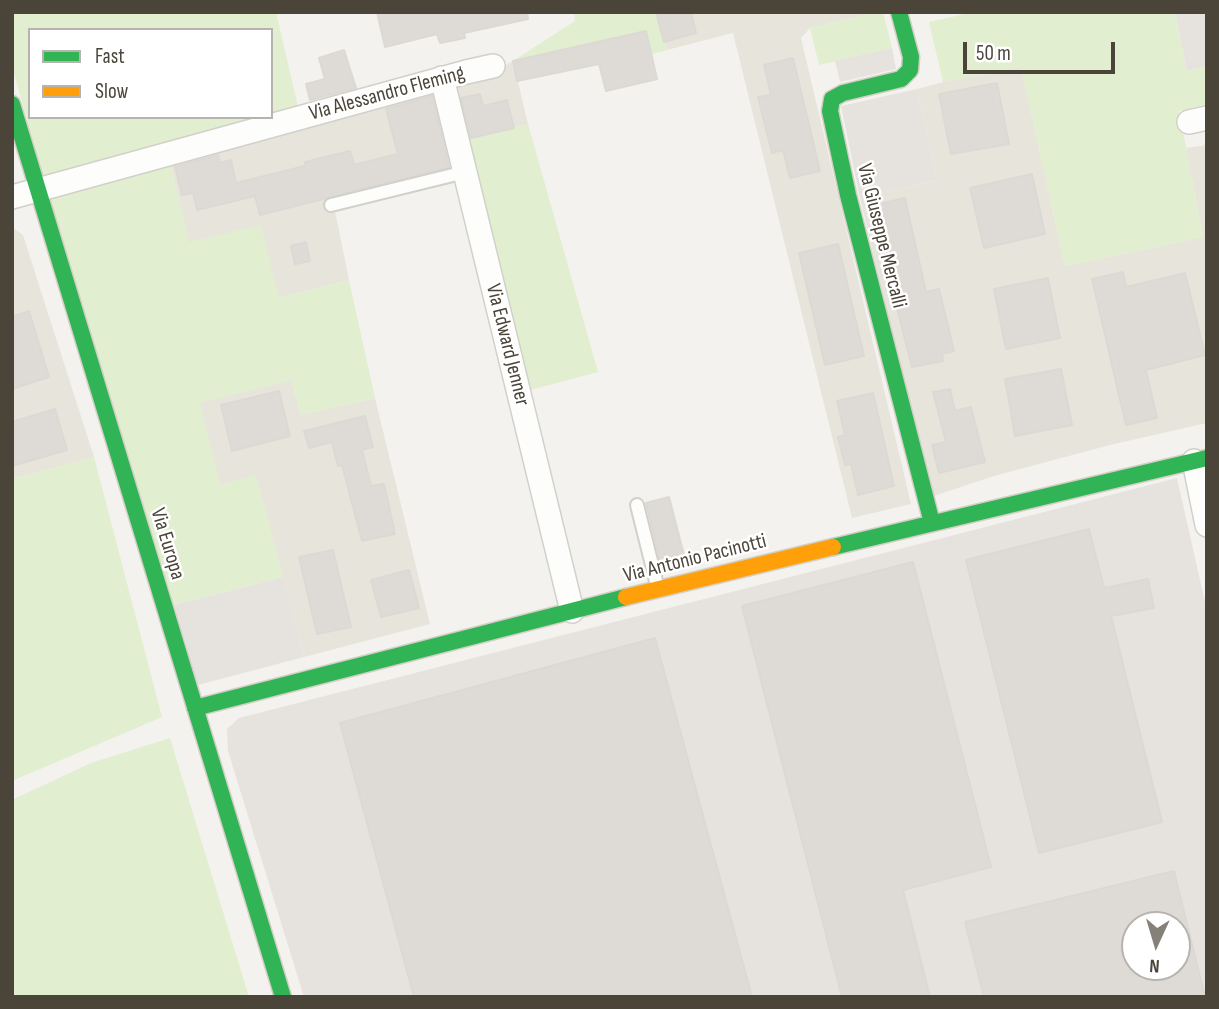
<!DOCTYPE html>
<html>
<head>
<meta charset="utf-8">
<style>
	body { margin:0 }
	#map { position:relative; width:1219px; height:1009px; overflow:hidden; background:#f4f2ee; font-family:"Sofia Sans Condensed",sans-serif }
	canvas { display:block }
	.frame { position:absolute; inset:0; border:14px solid #4b4439; pointer-events:none }
	.legend { position:absolute; left:28px; top:28px; width:245px; height:91px; box-sizing:border-box; background:#fff; border:2px solid #b7b4b0; margin:0; padding:9px 12px; list-style:none; font-size:21px; color:#4b4439 }
	.legend li { display:flex; align-items:center; gap:14px; height:35px }
	.legend b { width:35px; border:2px solid #b7b4b0 }
	.north { position:absolute; left:1121px; top:911px; width:70px; height:70px; box-sizing:border-box; background:#fff; border:2px solid #b7b4b0; border-radius:50%; rotate:184deg; font-size:19px; font-weight:700; line-height:28px; text-align:center; color:#4b4439 }
	.north::after { content:''; display:block; margin:auto; width:24px; height:32px; background:#868178; clip-path:polygon(50% 0,100% 100%,50% 72%,0 100%) }
	.scale { position:absolute; left:963px; top:42px; width:152px; height:32px; box-sizing:border-box; border:4px solid #4b4439; border-top:0; padding-left:9px; font-size:21px; line-height:24px; white-space:nowrap; color:#4b4439; -webkit-text-stroke:5px #fff; paint-order:stroke }
</style>
</head>
<body>
<div id="map">
<canvas width="1219" height="1009"></canvas>
<div class="frame"></div>
<ul class="legend">
<li><b style="height:9px;background:#30b455"></b>Fast</li>
<li><b style="height:9px;background:#ff9f0a"></b>Slow</li>
</ul>
<div class="north">N</div>
<div class="scale">50 m</div>
</div>
<script>
const c = document.querySelector('canvas').getContext('2d');
c.lineJoin = 'round';
function fill(path, color) {
  c.fillStyle = color;
  c.fill(path, 'evenodd');
}
function toPath(rows) {
  const path = new Path2D();
  for (const r of rows) {
    path.moveTo(r[0], r[1]);
    for (let i = 2; i < r.length; i += 2) path.lineTo(r[i], r[i + 1]);
  }
  return path;
}
function strokePath(path, color, width, dash) {
  c.strokeStyle = color;
  c.lineWidth = width;
  c.lineCap = dash ? 'butt' : 'round';
  c.setLineDash(dash || []);
  c.stroke(path);
}
function write(font, color, halo, rows, align = 'center') {
  c.font = font + ' "Sofia Sans Condensed",sans-serif';
  c.lineWidth = 5;
  c.setLineDash([]);
  c.textBaseline = 'middle';
  c.strokeStyle = halo;
  c.fillStyle = color;
  for (const [text, x, y, turn = 0] of rows) {
    c.save();
    c.translate(x, y);
    c.rotate((+turn || 0) * Math.PI / 180);
    c.textAlign = isNaN(turn) ? turn : align;
    if (halo) c.strokeText(text, 0, 0);
    c.fillText(text, 0, 0);
    c.restore();
  }
}
fill(toPath([
	[657,12,878,12,810,28,801,38,911,504,852,518,733,33,667,50],
	[513,61,528,124,464,140,450,81,497,70],
	[1021,67,1065,266,1203,237,1186,148,1207,145,1207,423,1110,445,994,476,931,497,860,198,937,180,917,89,943,82],
	[439,87,462,181,335,211,349,280,278,298,189,243,170,163],
	[12,227,23,235,94,457,12,479],
	[291,380,301,415,375,398,430,624,304,657,256,476,220,485,199,402]
]), '#e7e4dc');
fill(toPath([
	[1177,478,1207,611,1207,997,304,997,228,751,227,729,239,718],
	[1135,925,1177,925,1177,967,1135,967]
]), '#e6e2de');
fill(toPath([
	[12,12,276,12,299,111,44,180,12,66],
	[30,30,271,30,271,117,30,117],
	[574,12,657,12,667,50,652,54,646,32,513,61,575,21],
	[878,12,883,12,892,48,819,65,810,28],
	[974,12,1175,12,1187,71,1207,66,1207,104,1179,111,1203,237,1065,266,1021,67,943,82,929,22],
	[528,124,598,372,527,391,464,140],
	[170,163,189,242,261,225,279,298,349,280,375,398,301,415,291,380,200,403,220,485,256,475,283,577,174,605,48,195],
	[94,457,162,717,12,781,12,479],
	[170,738,249,997,12,997,12,800,91,763]
]), '#e1eecf');
fill(toPath([
	[1175,12,1207,12,1207,66,1187,71],
	[892,48,896,69,840,82,835,61],
	[917,89,937,180,860,198,841,106],
	[283,577,304,657,198,685,174,605],
	[1181,591,1207,699,1207,765,1166,595],
	[1155,614,1199,820,1183,824,1139,617],
	[1203,853,1207,867,1207,921,1190,857]
]), '#e6e3df');
const building = toPath([
	[377,12,527,12,528,19,464,33,465,38,440,43,437,34,385,47,377,12],
	[656,12,691,12,696,33,664,42,656,12],
	[646,31,657,79,606,91,599,64,517,81,513,61,646,31],
	[344,50,356,88,310,100,306,84,325,79,319,58,344,50],
	[793,58,820,171,790,178,783,150,772,153,758,97,771,95,764,65,793,58],
	[997,83,1009,144,951,154,939,94,997,83],
	[480,94,483,106,507,100,514,128,471,138,461,98,480,94],
	[432,96,449,167,260,215,255,196,197,210,193,193,182,195,175,167,218,155,220,163,231,160,236,183,305,166,305,162,350,151,354,165,398,154,386,109,432,96],
	[1032,174,1045,234,984,248,970,188,1032,174],
	[905,198,926,292,939,289,954,351,942,354,943,361,912,367,871,206,905,198],
	[306,242,310,261,295,264,291,246,306,242],
	[838,244,864,356,825,365,799,253,838,244],
	[1123,272,1126,287,1185,273,1205,355,1146,370,1157,418,1126,425,1092,279,1123,272],
	[1048,278,1060,338,1006,349,994,289,1048,278],
	[29,311,49,377,12,389,12,317,29,311],
	[1061,369,1072,425,1015,436,1005,379,1061,369],
	[950,389,955,411,971,407,985,462,939,473,932,445,946,442,933,392,950,389],
	[279,391,290,436,232,451,221,405,279,391],
	[873,393,894,486,858,495,851,464,845,465,838,437,845,435,837,401,873,393],
	[55,409,67,450,12,466,12,422,55,409],
	[365,416,373,447,362,450,371,486,384,484,395,534,362,541,342,465,338,466,332,442,309,448,304,431,365,416],
	[669,497,685,559,661,565,646,503,669,497],
	[1089,529,1104,588,1148,579,1154,608,1111,616,1162,822,1039,853,966,560,1089,529],
	[333,550,351,627,317,634,299,557,333,550],
	[913,562,991,867,903,890,930,997,842,997,742,606,913,562],
	[409,570,419,608,381,617,371,580,409,570],
	[655,638,752,997,414,997,340,723,655,638],
	[1174,871,1205,997,984,997,965,922,1174,871],
	[1135,925,1177,925,1177,967,1135,967,1135,925]
]);
fill(building, '#dedbd6');
strokePath(building, '#dcd9d4', 2);
const lane = toPath([
	[331,205,465,172],
	[637,505,658,589]
]);
const street = toPath([
	[442,78,572,611],
	[1189,122,1207,118],
	[12,197,466,72,493,66],
	[1194,461,1207,525]
]);
const fast = toPath([
	[899,12,911,57,910,70,901,79,843,93,832,99,830,111,848,195,932,523],
	[12,104,283,997],
	[833,547,1207,458],
	[195,708,626,597]
]);
const slow = toPath([
	[626,597,833,547]
]);
strokePath(lane, '#d2d0cb', 16);
strokePath(street, '#d2d0cb', 26);
strokePath(fast, '#d3cfc5', 19);
strokePath(slow, '#d3cfc5', 19);
strokePath(lane, '#fdfdfc', 12);
strokePath(street, '#fdfdfc', 23);
strokePath(fast, '#30b455', 16);
strokePath(slow, '#ff9f0a', 16);
write('21px', '#4b4439', '#fff', [
	["Via Alessandro Fleming",387,94,-15],
	["Via Giuseppe Mercalli",881,236,76],
	["Via Edward Jenner",507,345,76],
	["Via Europa",167,544,73],
	["Via Antonio Pacinotti",695,559,-14]
]);
</script>
</body>
</html>
